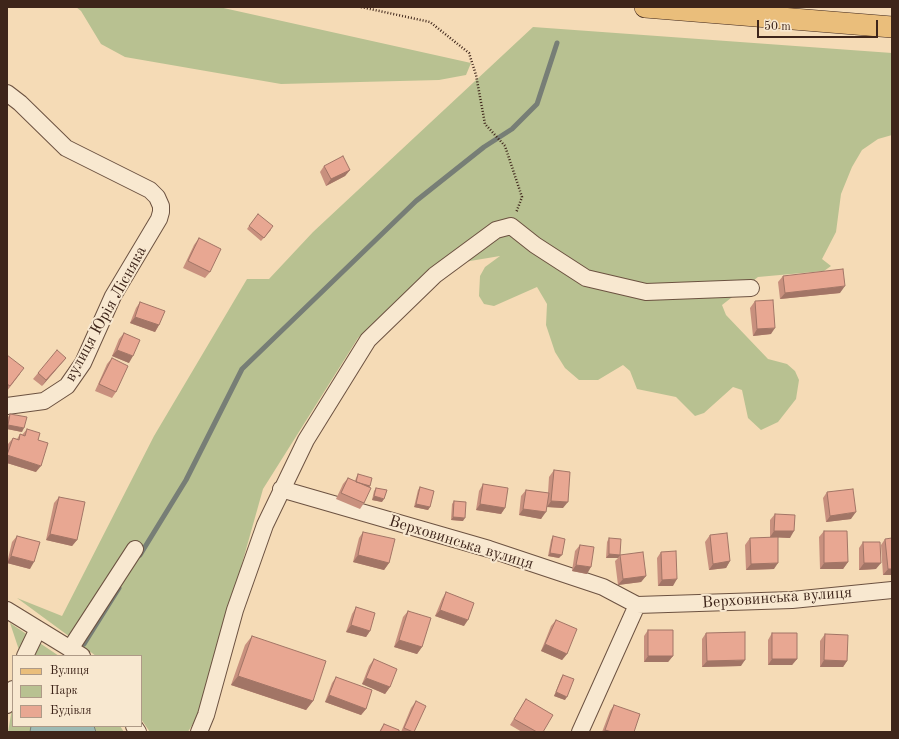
<!DOCTYPE html>
<html>
<head>
<meta charset="utf-8">
<style>
	body { margin:0 }
	#map { position:relative; width:899px; height:739px; overflow:hidden; background:#f5dbb6; font-family:"Old Standard TT",serif }
	canvas { display:block }
	.frame { position:absolute; inset:0; border:8px solid #3e251a; pointer-events:none }
	.legend { position:absolute; left:12px; top:655px; width:130px; height:72px; box-sizing:border-box; background:#f8e8d0; border:1px solid #ae9a87; margin:0; padding:5px 7px; list-style:none; font-size:12px; color:#3e251a }
	.legend li { display:flex; align-items:center; gap:8px; height:20px }
	.legend b { width:20px; border:1px solid #ae9a87 }
	.scale { position:absolute; left:757px; top:20px; width:121px; height:18px; box-sizing:border-box; border:2px solid #3e251a; border-top:0; padding-left:5px; font-size:12px; line-height:14px; white-space:nowrap; color:#3e251a; -webkit-text-stroke:3px #f8e8d0; paint-order:stroke }
</style>
</head>
<body>
<div id="map">
<canvas width="899" height="739"></canvas>
<div class="frame"></div>
<ul class="legend">
<li><b style="height:5px;background:#eabe7b"></b>Вулиця</li>
<li><b style="height:11px;background:#b8c191"></b>Парк</li>
<li><b style="height:11px;background:#e8a792"></b>Будівля</li>
</ul>
<div class="scale">50 m</div>
</div>
<script>
const c = document.querySelector('canvas').getContext('2d');
c.lineJoin = 'round';
function fill(path, color) {
  c.fillStyle = color;
  c.fill(path, 'evenodd');
}
function toPath(rows) {
  const path = new Path2D();
  for (const r of rows) {
    path.moveTo(r[0], r[1]);
    for (let i = 2; i < r.length; i += 2) path.lineTo(r[i], r[i + 1]);
  }
  return path;
}
function strokePath(path, color, width, dash) {
  c.strokeStyle = color;
  c.lineWidth = width;
  c.lineCap = dash ? 'butt' : 'round';
  c.setLineDash(dash || []);
  c.stroke(path);
}
function write(font, color, halo, rows, align = 'center') {
  c.font = font + ' "Old Standard TT",serif';
  c.lineWidth = 4;
  c.setLineDash([]);
  c.textBaseline = 'middle';
  c.strokeStyle = halo;
  c.fillStyle = color;
  for (const [text, x, y, turn = 0] of rows) {
    c.save();
    c.translate(x, y);
    c.rotate((+turn || 0) * Math.PI / 180);
    c.textAlign = isNaN(turn) ? turn : align;
    if (halo) c.strokeText(text, 0, 0);
    c.fillText(text, 0, 0);
    c.restore();
  }
}
fill(toPath([
	[76,7,219,7,471,63,466,75,439,80,281,84,125,57,101,44,81,11],
	[533,27,892,53,892,135,878,139,862,150,852,167,841,194,836,232,822,259,831,266,824,271,758,277,722,305,726,315,768,359,787,364,795,371,799,380,796,399,778,422,761,430,748,418,742,390,733,387,704,413,695,416,676,397,637,389,630,371,623,365,598,380,579,380,565,368,555,352,546,325,547,304,537,287,494,306,484,304,479,296,480,276,485,267,500,256,434,267,358,338,263,489,200,713,189,730,188,732,150,732,141,719,141,656,96,656,17,598,62,616,154,436,247,279,269,279,313,232],
	[10,623,59,656,20,656,20,653],
	[13,703,13,726,31,726,30,732,8,732],
	[94,726,120,726,124,732,96,732]
]), '#b8c191');
const water = toPath([
	[31,726,94,726,96,732,30,732,31,726]
]);
fill(water, '#9dbab4');
strokePath(water, '#777e76', 1);
strokePath(toPath([
	[140,555,186,480,242,369,416,201,484,147,512,129,537,104,557,43],
	[84,644,119,588]
]), '#777e76', 5);
const minor = toPath([
	[7,93,20,103,66,148,150,190,157,197,161,206,161,212,159,219,113,296,83,363,67,386,44,401,7,406],
	[281,489,489,549,603,587,637,605,792,600,892,590],
	[7,610,82,656],
	[70,649,135,549],
	[25,656,38,629],
	[7,705,13,689],
	[134,726,138,732],
	[199,732,206,715,235,610,265,525,306,440,368,340,435,275,496,230,511,226,535,245,586,278,646,292,751,288],
	[580,732,637,605]
]);
const major = toPath([
	[645,7,892,27]
]);
strokePath(minor, '#6c5241', 18);
strokePath(major, '#3e251a', 22);
strokePath(toPath([
	[361,7,430,22,469,53,476,75,485,124,505,146,522,197,516,213]
]), '#3e251a', 2.5, [1, 2]);
strokePath(minor, '#f8e8d0', 16);
strokePath(major, '#eabe7b', 21);
fill(toPath([
	[324,166,350,170,345,176,326,186,320,172],
	[249,226,271,230,261,241,247,229],
	[199,238,210,272,205,278,183,268,194,245],
	[783,276,840,293,780,299,778,282],
	[755,301,771,334,753,336,750,308],
	[140,302,159,325,155,332,130,323,136,308],
	[124,333,129,363,112,356,119,339],
	[7,355,20,374,7,391],
	[66,358,61,364,42,386,33,379,38,373],
	[112,358,116,392,112,398,95,391,107,364],
	[10,414,22,432,7,429,8,417],
	[27,429,38,440,36,472,7,463,7,448,8,444,13,438,17,439,20,434,22,435],
	[554,470,563,508,547,507,541,519,519,515,521,496,526,490,548,493,549,477],
	[358,474,370,486,369,487,364,503,360,509,336,499,343,484,348,478,355,481,356,478],
	[483,484,505,508,501,514,476,510,479,491],
	[420,487,430,507,428,510,414,507,418,490],
	[376,488,382,502,372,500,374,491],
	[827,492,851,519,826,522,823,498],
	[59,497,77,540,72,546,46,540,54,503],
	[454,501,463,521,451,520,452,504],
	[775,514,790,538,770,537,770,520],
	[824,531,848,562,843,569,820,569,819,537],
	[363,532,389,563,384,570,353,562,359,538],
	[710,535,730,561,726,568,709,570,705,542],
	[17,536,30,569,7,563,12,542],
	[553,536,559,558,548,556,551,540],
	[609,538,620,555,646,576,641,582,618,585,615,561,618,558,606,558,607,542],
	[750,538,774,569,746,570,745,545],
	[885,539,892,575,883,575,881,545],
	[863,542,876,569,859,570,859,548],
	[580,545,587,574,572,571,575,551],
	[661,552,673,586,658,586,657,558],
	[446,592,464,626,435,616,442,599],
	[356,607,370,631,366,637,346,632,352,614],
	[408,611,422,647,417,654,394,647,403,617],
	[556,620,567,654,562,660,541,651,551,626],
	[648,630,673,656,668,662,644,662,644,636],
	[706,633,741,666,702,667,702,639],
	[772,633,797,659,792,665,768,665,768,640],
	[825,634,847,661,843,667,820,667,820,641],
	[252,636,313,701,306,710,231,685,245,645],
	[374,659,390,687,385,694,362,684,369,666],
	[563,675,565,700,554,696,561,678],
	[336,677,366,709,361,715,325,702,332,683],
	[526,699,543,732,522,732,510,725],
	[416,701,414,732,401,732,411,708],
	[614,705,634,732,602,732,610,711],
	[384,724,399,732,379,732]
]), '#c8907e');
fill(toPath([
	[350,170,345,176,326,186,331,179],
	[845,286,840,293,780,299,785,293],
	[135,317,159,325,155,332,130,323],
	[775,328,771,334,753,336,757,329],
	[117,350,133,356,129,363,112,356],
	[66,358,61,364,42,386,46,380],
	[8,425,24,428,22,432,7,429],
	[7,455,41,466,36,472,7,463],
	[356,482,370,486,368,489],
	[374,496,384,499,382,502,372,500],
	[551,501,568,502,563,508,547,507],
	[416,504,430,507,428,510,414,507],
	[480,504,505,508,501,514,476,510],
	[523,509,546,512,541,519,519,515],
	[856,512,851,519,826,522,830,516],
	[453,517,465,518,463,521,451,520],
	[774,531,794,531,790,538,770,537],
	[50,534,77,540,72,546,46,540],
	[550,553,562,555,559,558,548,556],
	[609,554,620,555,618,558,606,558],
	[358,555,389,563,384,570,353,562],
	[11,556,34,562,30,569,7,563],
	[730,561,726,568,709,570,713,564],
	[848,562,843,569,820,569,824,563],
	[778,563,774,569,746,570,751,564],
	[864,563,881,563,876,569,859,570],
	[576,565,591,567,587,574,572,571],
	[888,569,892,569,892,575,883,575],
	[646,576,641,582,618,585,623,579],
	[677,579,673,586,658,586,662,580],
	[440,610,468,620,464,626,435,616],
	[351,625,370,631,366,637,346,632],
	[399,640,422,647,417,654,394,647],
	[545,644,567,654,562,660,541,651],
	[648,656,673,656,668,662,644,662],
	[772,659,797,659,792,665,768,665],
	[745,660,741,666,702,667,707,661],
	[824,660,847,661,843,667,820,667],
	[238,676,313,701,306,710,231,685],
	[366,678,390,687,385,694,362,684],
	[556,692,567,697,565,700,554,696],
	[329,695,366,709,361,715,325,702],
	[605,730,612,732,603,732]
]), '#a27566');
const building = toPath([
	[343,156,350,170,331,179,324,166,343,156],
	[258,214,273,226,264,238,249,226,258,214],
	[199,238,221,249,210,272,188,261,199,238],
	[843,269,845,286,785,293,783,276,843,269],
	[773,300,775,328,757,329,755,301,773,300],
	[140,302,165,311,159,325,135,317,140,302],
	[124,333,140,340,133,356,117,350,124,333],
	[57,350,66,358,46,380,38,373,57,350],
	[7,355,24,368,10,386,7,384,7,355],
	[112,358,128,366,116,392,99,384,112,358],
	[10,414,27,417,24,428,8,425,10,414],
	[27,429,40,433,38,440,48,443,41,466,7,455,13,438,19,440,20,434,25,436,27,429],
	[554,470,570,472,568,502,551,501,554,470],
	[358,474,372,478,370,486,356,482,358,474],
	[348,478,371,488,364,503,341,493,348,478],
	[483,484,508,488,505,508,480,504,483,484],
	[420,487,434,491,430,507,416,504,420,487],
	[376,488,387,490,384,499,374,496,376,488],
	[853,489,856,512,830,516,827,492,853,489],
	[526,490,549,493,546,512,523,509,526,490],
	[59,497,85,502,77,540,50,534,59,497],
	[454,501,466,502,465,518,453,517,454,501],
	[775,514,795,515,794,531,774,531,775,514],
	[824,531,847,531,848,562,824,563,824,531],
	[363,532,395,539,389,563,358,555,363,532],
	[727,533,730,561,713,564,710,535,727,533],
	[17,536,40,542,34,562,11,556,17,536],
	[553,536,565,539,562,555,550,553,553,536],
	[778,537,778,563,751,564,750,538,778,537],
	[609,538,621,539,620,555,609,554,609,538],
	[892,538,892,569,888,569,885,539,892,538],
	[863,542,880,542,881,563,864,563,863,542],
	[580,545,594,547,591,567,576,565,580,545],
	[676,551,677,579,662,580,661,552,676,551],
	[643,552,646,576,623,579,620,555,643,552],
	[446,592,474,603,468,620,440,610,446,592],
	[356,607,375,613,370,631,351,625,356,607],
	[408,611,431,618,422,647,399,640,408,611],
	[556,620,577,629,567,654,545,644,556,620],
	[648,630,673,630,673,656,648,656,648,630],
	[745,632,745,660,707,661,706,633,745,632],
	[772,633,797,633,797,659,772,659,772,633],
	[825,634,848,635,847,661,824,660,825,634],
	[252,636,326,661,313,701,238,676,252,636],
	[374,659,397,669,390,687,366,678,374,659],
	[563,675,574,679,567,697,556,692,563,675],
	[336,677,372,690,366,709,329,695,336,677],
	[526,699,553,715,543,732,537,732,514,719,526,699],
	[416,701,426,706,414,732,413,732,404,728,416,701],
	[614,705,640,714,634,732,612,732,605,730,614,705],
	[384,724,399,730,399,732,380,732,384,724]
]);
fill(building, '#e8a792');
strokePath(building, '#a27566', 1);
write('16px', '#3e251a', '#f8e8d0', [
	["вулиця Юрія Лісняка",106,314,-61],
	["Верховинська вулиця",461,543,17],
	["Верховинська вулиця",777,598,-4]
]);
</script>
</body>
</html>
